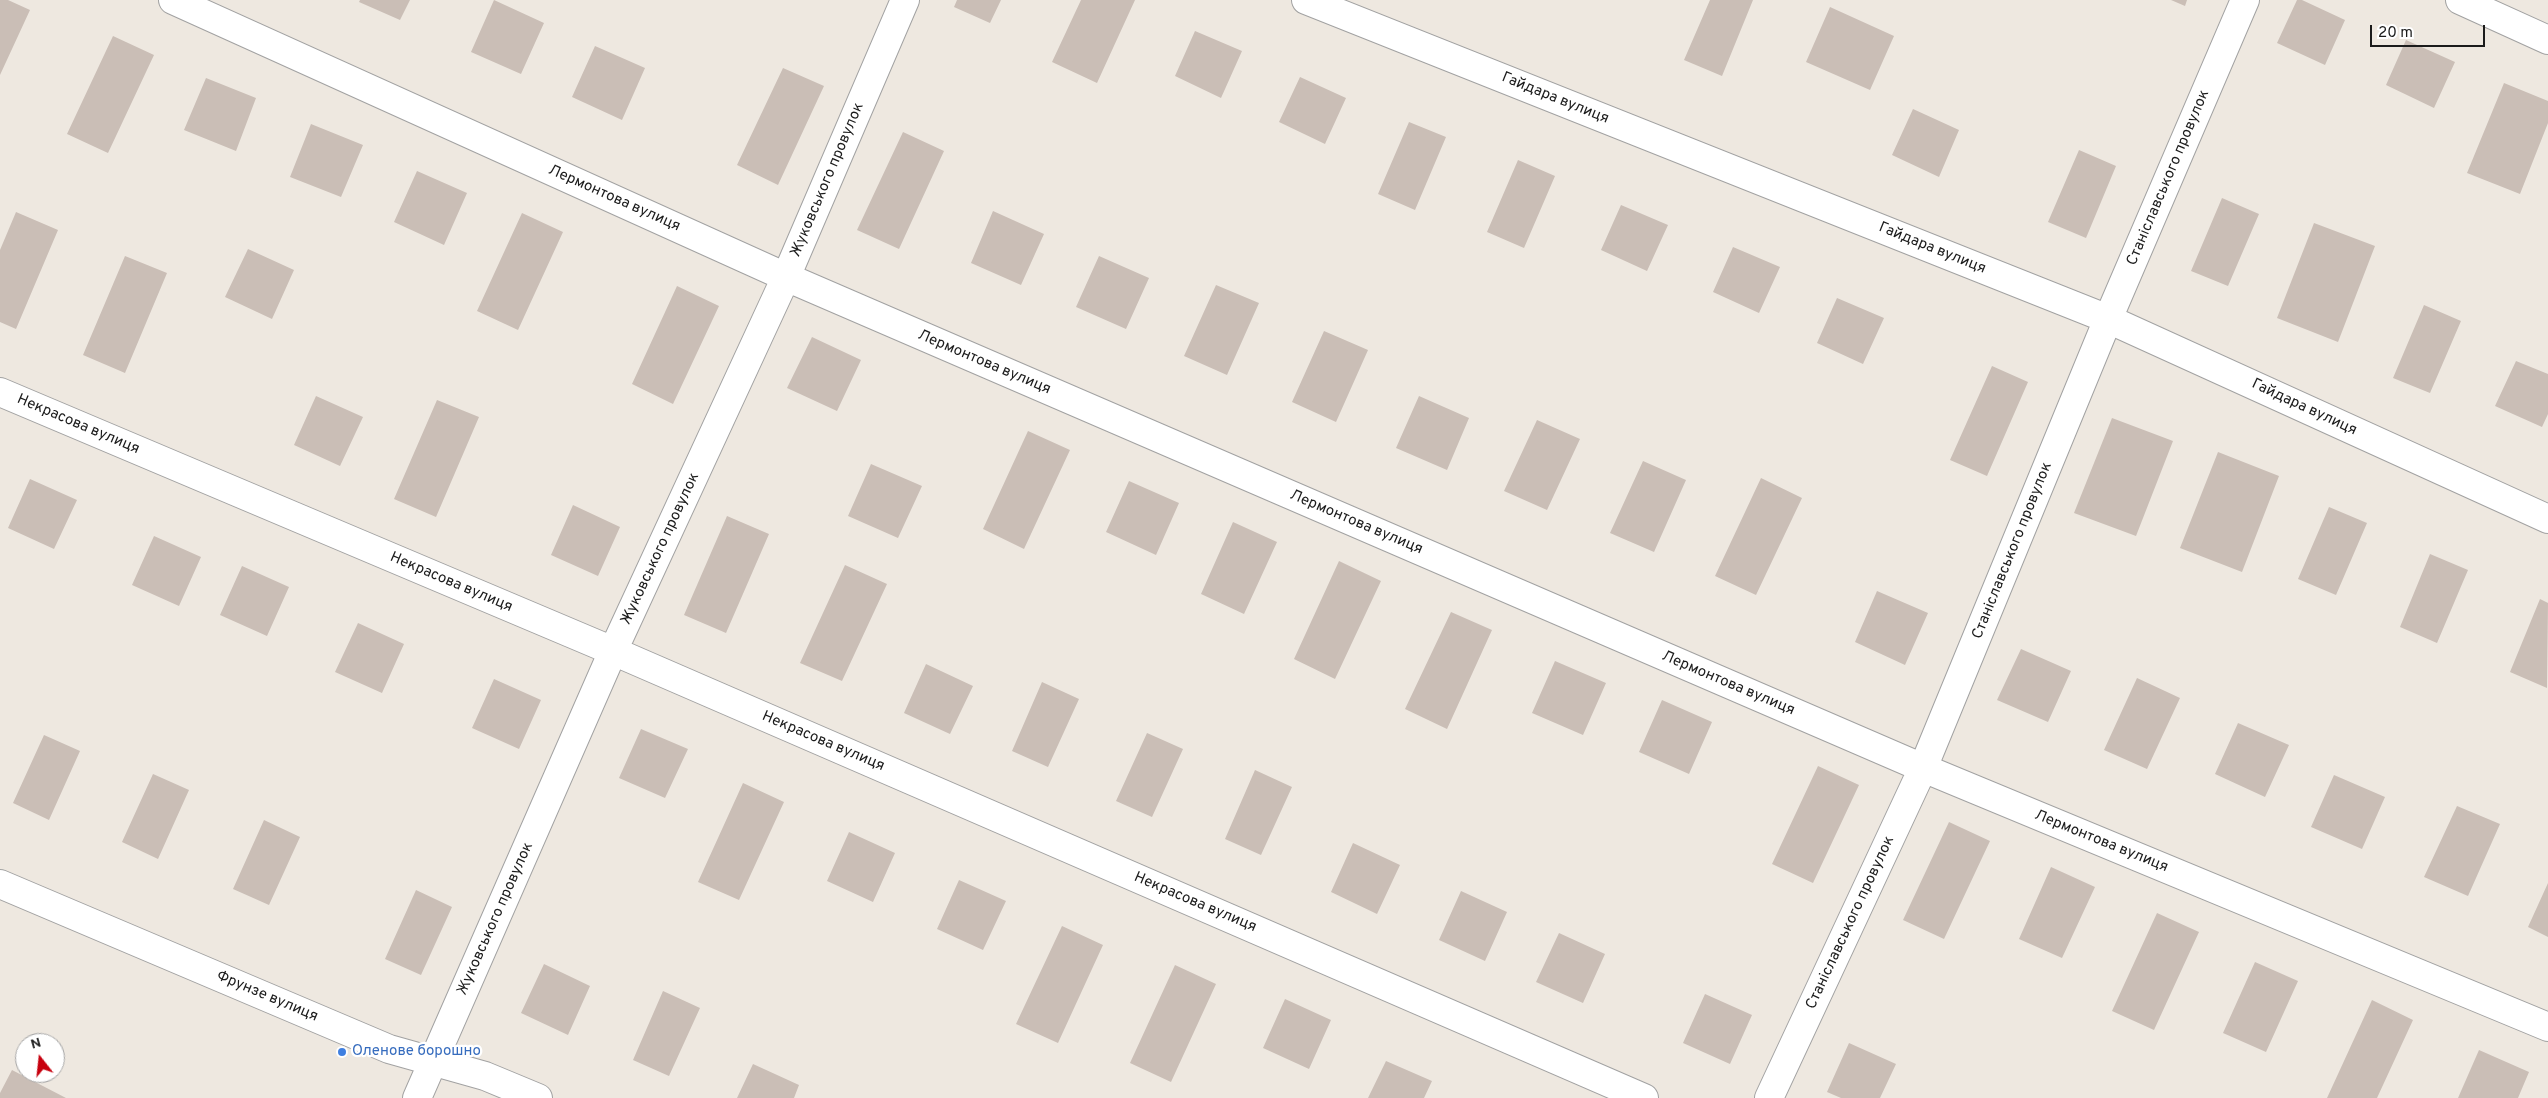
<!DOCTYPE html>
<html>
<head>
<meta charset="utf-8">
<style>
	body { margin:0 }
	#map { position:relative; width:2548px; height:1098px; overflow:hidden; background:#eee8e0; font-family:Overpass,sans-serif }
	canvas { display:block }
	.north { position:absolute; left:15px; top:1033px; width:50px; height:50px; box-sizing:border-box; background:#fff; border:1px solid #a4a4a4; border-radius:50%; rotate:344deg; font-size:14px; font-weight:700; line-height:20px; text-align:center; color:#1b1b1b }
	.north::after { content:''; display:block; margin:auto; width:18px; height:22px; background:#c7000e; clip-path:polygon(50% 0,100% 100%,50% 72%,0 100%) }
	.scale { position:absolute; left:2370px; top:25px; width:115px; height:22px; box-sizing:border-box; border:2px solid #1b1b1b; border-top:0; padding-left:6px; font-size:15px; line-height:18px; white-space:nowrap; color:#1b1b1b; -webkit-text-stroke:4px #fff; paint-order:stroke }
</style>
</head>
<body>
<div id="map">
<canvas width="2548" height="1098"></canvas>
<div class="north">N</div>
<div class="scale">20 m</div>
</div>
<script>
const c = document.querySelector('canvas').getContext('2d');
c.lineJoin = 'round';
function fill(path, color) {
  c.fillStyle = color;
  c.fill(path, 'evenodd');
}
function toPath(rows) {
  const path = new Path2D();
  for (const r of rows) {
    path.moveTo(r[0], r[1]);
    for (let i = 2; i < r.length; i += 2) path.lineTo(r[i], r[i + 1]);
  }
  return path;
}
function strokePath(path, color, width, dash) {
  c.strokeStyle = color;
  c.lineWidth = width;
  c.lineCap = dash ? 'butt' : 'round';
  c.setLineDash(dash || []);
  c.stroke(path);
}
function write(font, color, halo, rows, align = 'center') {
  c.font = font + ' Overpass,sans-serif';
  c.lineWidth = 4.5;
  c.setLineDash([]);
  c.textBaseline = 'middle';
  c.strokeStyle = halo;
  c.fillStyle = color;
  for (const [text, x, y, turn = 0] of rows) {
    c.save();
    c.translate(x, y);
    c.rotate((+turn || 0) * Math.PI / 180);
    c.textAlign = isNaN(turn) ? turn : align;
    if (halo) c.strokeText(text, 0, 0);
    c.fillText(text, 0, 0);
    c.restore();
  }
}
fill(toPath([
	[0,0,8,0,30,10,0,75],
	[360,0,410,0,400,20,359,2],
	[494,0,544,23,521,74,471,52],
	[957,0,1001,0,990,23,954,7],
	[1081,0,1135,0,1097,83,1052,62],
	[1710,0,1753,0,1722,76,1684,60],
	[2171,0,2187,0,2185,6],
	[2297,0,2302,0,2345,20,2325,65,2277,43],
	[1830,7,1894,36,1870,90,1806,62],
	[1195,31,1242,51,1221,98,1175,76],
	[113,36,154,55,108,153,67,134],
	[2406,40,2455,62,2434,108,2386,85],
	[595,46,645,68,622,120,572,97],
	[783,68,824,86,778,185,737,165],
	[1300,77,1346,98,1325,144,1279,122],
	[206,78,256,98,236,151,184,130],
	[2504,83,2548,101,2548,123,2520,194,2467,173],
	[1913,109,1959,130,1939,177,1892,155],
	[1409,122,1446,137,1415,210,1378,194],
	[311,124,363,145,341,197,290,177],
	[903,132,944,151,899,249,857,230],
	[2079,150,2116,166,2086,238,2048,222],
	[1518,160,1555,176,1524,248,1487,232],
	[417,171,467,193,444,245,394,222],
	[2222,198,2259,214,2228,286,2191,271],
	[1621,205,1668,225,1647,271,1601,250],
	[993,211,1044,234,1021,285,971,263],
	[16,212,58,230,16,329,0,322,0,250],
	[522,213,563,232,518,330,477,311],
	[2314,223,2375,246,2338,342,2277,318],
	[1733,247,1780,267,1759,313,1713,292],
	[248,249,294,270,272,319,225,297],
	[125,256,167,273,125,373,83,355],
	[1099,256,1149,278,1126,329,1076,307],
	[1216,285,1259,303,1227,375,1184,356],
	[677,286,719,306,673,404,632,384],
	[1837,298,1884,318,1863,364,1817,343],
	[2424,305,2461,321,2430,393,2393,378],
	[1324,331,1368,350,1336,422,1292,402],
	[812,337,861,360,837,411,787,388],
	[2516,361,2548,374,2548,414,2542,427,2495,406],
	[1992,366,2028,382,1987,476,1950,460],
	[316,396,363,417,340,466,294,445],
	[1419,396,1469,418,1447,470,1396,448],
	[437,400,479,417,436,517,394,499],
	[2112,418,2173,441,2136,536,2074,513],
	[1537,420,1580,439,1547,510,1504,491],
	[1028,431,1070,450,1024,549,983,529],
	[2218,452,2279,476,2242,572,2180,548],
	[1643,461,1686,480,1654,552,1610,533],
	[871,464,922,486,898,538,848,516],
	[1761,478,1802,498,1756,595,1715,576],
	[30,479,77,500,54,549,8,528],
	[1129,481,1179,503,1156,555,1106,532],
	[573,505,620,527,598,576,551,555],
	[2329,507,2367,523,2336,595,2298,579],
	[727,516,769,534,726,633,684,615],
	[1233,522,1277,542,1244,614,1201,594],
	[154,536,201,557,179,606,132,585],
	[2430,554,2468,570,2437,643,2400,627],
	[1339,561,1381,581,1335,679,1294,659],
	[845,565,887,584,842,681,800,663],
	[242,566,289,587,267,636,220,615],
	[1877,591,1928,613,1905,665,1855,642],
	[2540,599,2548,603,2547,688,2510,672],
	[1451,612,1492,630,1447,729,1405,709],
	[358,623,404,644,382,693,335,672],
	[2021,649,2071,671,2048,722,1997,700],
	[1555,661,1606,683,1583,735,1532,713],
	[926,664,973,686,950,734,904,713],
	[2137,678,2180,698,2147,769,2104,750],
	[494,679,541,700,519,749,472,728],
	[1042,682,1079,699,1048,767,1012,751],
	[1662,700,1712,722,1689,774,1639,752],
	[2238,723,2289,745,2265,797,2215,774],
	[641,729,688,749,665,798,619,778],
	[1147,733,1183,749,1152,817,1116,801],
	[44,735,80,751,49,820,13,803],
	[1818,766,1859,785,1813,883,1772,864],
	[1255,770,1292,787,1261,855,1225,839],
	[153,774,189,790,158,859,122,842],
	[2334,775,2385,797,2362,849,2311,827],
	[743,783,784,802,739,900,698,882],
	[2457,806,2500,824,2468,896,2424,877],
	[264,820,300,837,269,905,233,889],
	[1949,822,1990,841,1944,939,1903,920],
	[849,832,895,853,873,902,827,881],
	[1353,843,1400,865,1377,914,1331,892],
	[2051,867,2095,887,2062,958,2019,939],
	[959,880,1006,901,983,950,937,929],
	[2548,883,2548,937,2528,927],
	[416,890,452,907,421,975,385,959],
	[1461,891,1507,912,1485,961,1439,940],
	[2157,913,2199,932,2154,1030,2112,1011],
	[1062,926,1103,945,1058,1043,1016,1024],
	[1559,933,1605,954,1583,1003,1536,982],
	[2255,962,2298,981,2266,1052,2223,1033],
	[544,964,590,986,568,1035,521,1013],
	[1175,965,1216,984,1171,1082,1130,1063],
	[663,991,700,1008,669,1076,633,1060],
	[1705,994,1752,1015,1730,1064,1683,1043],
	[1285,999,1331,1020,1309,1069,1263,1048],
	[2372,1000,2413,1020,2377,1098,2327,1098],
	[1849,1043,1896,1064,1880,1098,1841,1098,1827,1092],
	[2479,1050,2529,1072,2518,1098,2458,1098],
	[1386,1061,1432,1081,1424,1098,1368,1098],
	[753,1064,799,1085,794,1098,737,1098],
	[12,1070,66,1098,0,1098,0,1093]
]), '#cabeb6');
const minor = toPath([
	[173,0,786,277,1923,768,2548,1027],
	[1306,0,2108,319,2548,519],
	[2460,0,2548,40],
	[0,392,613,651,1644,1098],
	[0,884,389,1049,485,1076,538,1098],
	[417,1098,613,651,786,277,905,0],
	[1769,1098,1923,768,2108,319,2245,0]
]);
strokePath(minor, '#a2a2a2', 30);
strokePath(minor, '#fff', 28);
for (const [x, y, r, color] of [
	[342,1052,5,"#3f7fe0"]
]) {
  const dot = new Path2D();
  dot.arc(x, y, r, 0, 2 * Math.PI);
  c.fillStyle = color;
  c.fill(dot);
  strokePath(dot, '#fff', 2);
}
write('15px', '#1b1b1b', '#fff', [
	["Гайдара вулиця",1555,99,22],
	["Станіславського провулок",2169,178,-67],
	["Жуковського провулок",828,180,-67],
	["Лермонтова вулиця",614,199,24],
	["Гайдара вулиця",1932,249,22],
	["Лермонтова вулиця",984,363,23],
	["Гайдара вулиця",2304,408,25],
	["Некрасова вулиця",78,425,23],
	["Лермонтова вулиця",1356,523,23],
	["Жуковського провулок",661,549,-65],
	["Станіславського провулок",2013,551,-68],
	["Некрасова вулиця",451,583,23],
	["Лермонтова вулиця",1728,684,23],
	["Некрасова вулиця",823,742,23],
	["Лермонтова вулиця",2101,842,22],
	["Некрасова вулиця",1195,903,23],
	["Жуковського провулок",496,919,-66],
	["Станіславського провулок",1851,923,-65],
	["Фрунзе вулиця",267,997,23]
]);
write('15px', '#366cbe', '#fff', [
	["Оленове борошно",352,1052]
], 'left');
</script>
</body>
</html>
